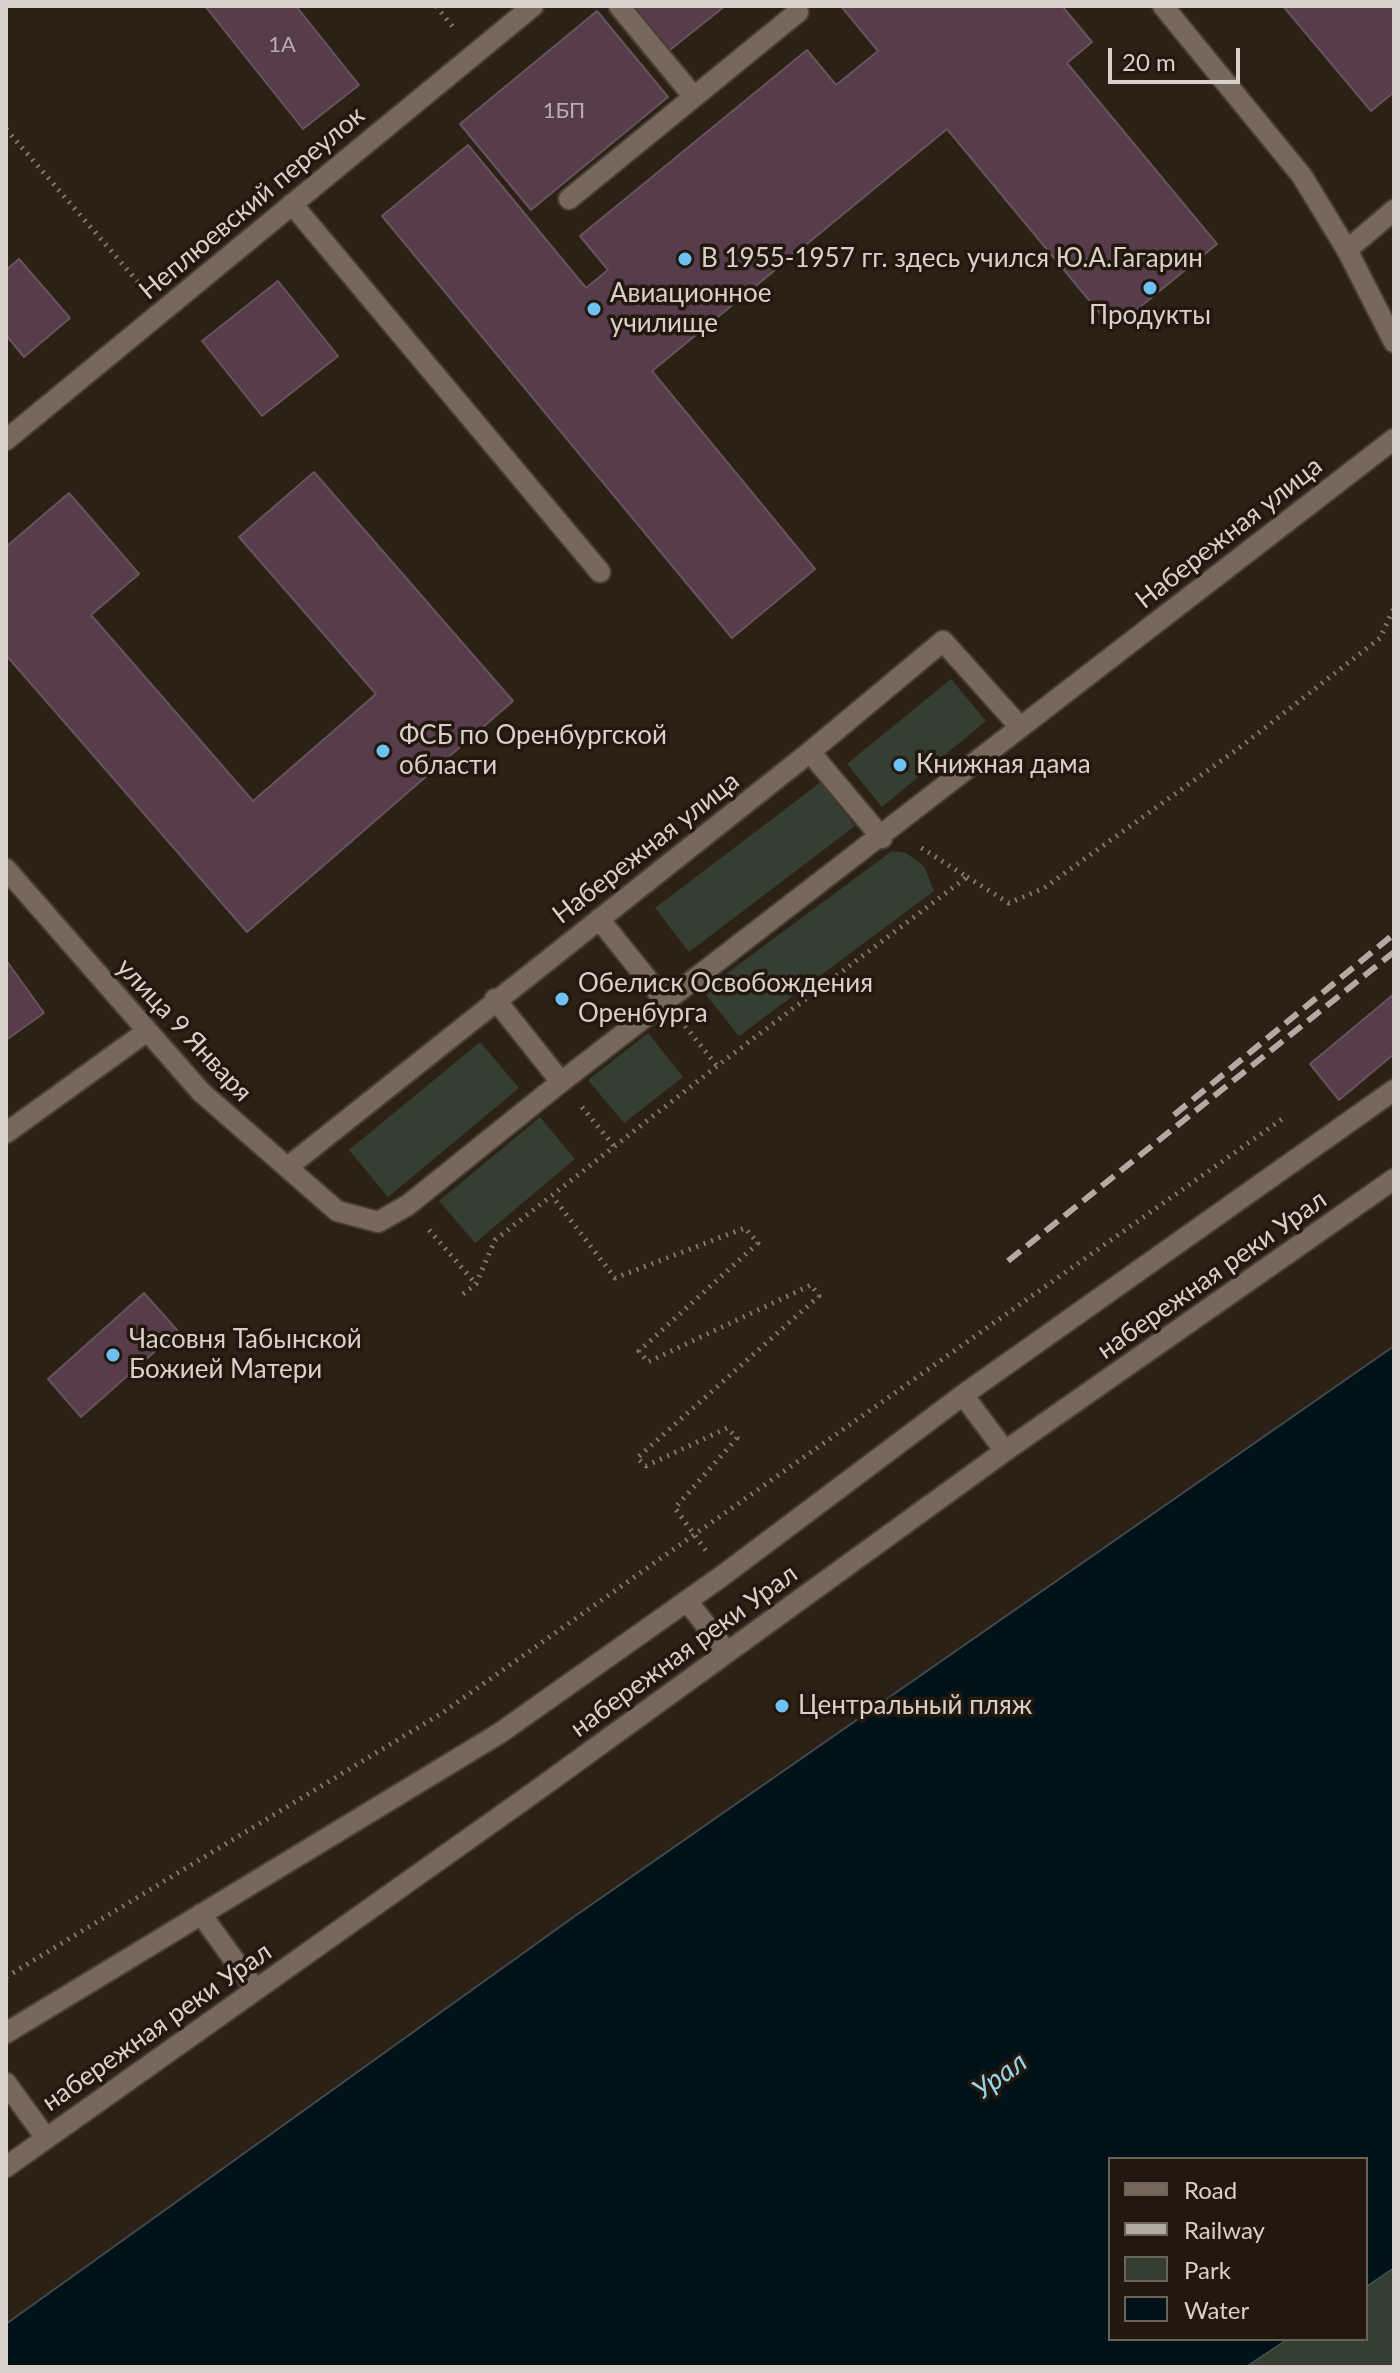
<!DOCTYPE html>
<html>
<head>
<meta charset="utf-8">
<style>
	body { margin:0 }
	#map { position:relative; width:1400px; height:2373px; overflow:hidden; background:#2d2116; font-family:Lato,sans-serif }
	canvas { display:block }
	.frame { position:absolute; inset:0; border:8px solid #d8d0c9; pointer-events:none }
	.legend { position:absolute; left:1108px; top:2157px; width:260px; height:184px; box-sizing:border-box; background:#23180d; border:2px solid #6b6258; margin:0; padding:10px 14px; list-style:none; font-size:24px; color:#d8d0c9 }
	.legend li { display:flex; align-items:center; gap:16px; height:40px }
	.legend b { width:40px; border:2px solid #6b6258 }
	.scale { position:absolute; left:1108px; top:48px; width:132px; height:36px; box-sizing:border-box; border:4px solid #d8d0c9; border-top:0; padding-left:10px; font-size:24px; line-height:28px; white-space:nowrap; color:#d8d0c9; -webkit-text-stroke:6px #23180d; paint-order:stroke }
</style>
</head>
<body>
<div id="map">
<canvas width="1400" height="2373"></canvas>
<div class="frame"></div>
<ul class="legend">
<li><b style="height:10px;background:#76695b"></b>Road</li>
<li><b style="height:10px;background:#b3aaa2"></b>Railway</li>
<li><b style="height:22px;background:#343f32"></b>Park</li>
<li><b style="height:22px;background:#001219"></b>Water</li>
</ul>
<div class="scale">20 m</div>
</div>
<script>
const c = document.querySelector('canvas').getContext('2d');
c.lineJoin = 'round';
function fill(path, color) {
  c.fillStyle = color;
  c.fill(path, 'evenodd');
}
function toPath(rows) {
  const path = new Path2D();
  for (const r of rows) {
    path.moveTo(r[0], r[1]);
    for (let i = 2; i < r.length; i += 2) path.lineTo(r[i], r[i + 1]);
  }
  return path;
}
function strokePath(path, color, width, dash) {
  c.strokeStyle = color;
  c.lineWidth = width;
  c.lineCap = dash ? 'butt' : 'round';
  c.setLineDash(dash || []);
  c.stroke(path);
}
function write(font, color, halo, rows, align = 'center') {
  c.font = font + ' Lato,sans-serif';
  c.lineWidth = 7;
  c.setLineDash([]);
  c.textBaseline = 'middle';
  c.strokeStyle = halo;
  c.fillStyle = color;
  for (const [text, x, y, turn = 0] of rows) {
    c.save();
    c.translate(x, y);
    c.rotate((+turn || 0) * Math.PI / 180);
    c.textAlign = isNaN(turn) ? turn : align;
    if (halo) c.strokeText(text, 0, 0);
    c.fillText(text, 0, 0);
    c.restore();
  }
}
fill(toPath([
	[951,679,986,721,882,807,847,764],
	[821,782,855,826,689,952,655,908],
	[892,851,906,853,924,866,934,891,739,1036,703,991],
	[648,1033,683,1077,624,1123,588,1080],
	[480,1042,519,1088,388,1197,349,1150],
	[540,1117,575,1159,475,1243,439,1201],
	[1394,2268,1394,2367,1246,2367,1288,2339,1366,2339,1366,2287]
]), '#343f32');
const water = toPath([
	[1394,1346,1394,2268,1366,2287,1366,2159,1110,2159,1110,2339,1288,2339,1246,2367,6,2367,6,2324,575,1916,1394,1346]
]);
fill(water, '#001219');
strokePath(water, '#414b4e', 2);
const building = toPath([
	[205,6,296,6,359,85,303,129,205,6],
	[629,6,725,6,666,53,629,6],
	[841,6,1062,6,1092,42,1067,63,1217,244,1113,329,947,129,652,371,815,569,732,638,382,216,468,145,586,288,608,270,580,236,807,50,836,85,878,51,841,6],
	[1283,6,1394,6,1394,92,1371,111,1283,6],
	[597,11,668,97,531,210,460,124,597,11],
	[19,259,70,318,24,357,6,335,6,270,19,259],
	[278,281,338,356,262,416,202,341,278,281],
	[314,472,513,701,247,932,6,655,6,547,69,493,139,574,91,615,253,801,376,694,239,537,314,472],
	[6,960,44,1013,6,1040,6,960],
	[1394,994,1394,1054,1339,1100,1310,1064,1394,994],
	[144,1293,178,1331,81,1417,48,1379,144,1293]
]);
fill(building, '#573d4b');
strokePath(building, '#65545c', 2);
const lane = toPath([
	[619,6,694,97],
	[569,199,798,12],
	[292,204,600,572]
]);
const street = toPath([
	[1163,6,1302,176,1347,250],
	[1394,210,1347,250,1394,342],
	[6,440,533,6],
	[810,752,882,838],
	[6,869,201,1092,337,1211,378,1222,408,1205,561,1082,1394,439],
	[599,919,665,1001],
	[495,999,561,1082],
	[6,1133,146,1032],
	[289,1166,810,752,943,641,1020,727],
	[963,1395,1005,1451],
	[687,1601,727,1652],
	[201,1914,255,1989],
	[6,2033,500,1733,722,1576,963,1395,1394,1090],
	[6,2083,46,2138],
	[6,2167,536,1791,1005,1451,1394,1179]
]);
strokePath(lane, '#483e36', 24);
strokePath(street, '#483e36', 24);
strokePath(toPath([
	[436,6,456,31],
	[6,129,144,289],
	[967,877,1009,903,1044,888,1239,748,1380,638,1394,608],
	[685,1026,717,1066],
	[582,1107,614,1146],
	[556,1201,615,1278,745,1228,758,1243,639,1351,648,1362,811,1285,819,1296,637,1458,646,1466,727,1428,737,1438,675,1508,706,1551],
	[429,1230,476,1284],
	[463,1294,476,1284,495,1240,717,1066,967,877,920,847],
	[6,1977,442,1713,1285,1117]
]), '#7f756b', 5, [2, 6]);
strokePath(lane, '#76695b', 20);
strokePath(street, '#76695b', 20);
strokePath(toPath([
	[1174,1115,1394,934],
	[1008,1261,1394,952]
]), '#b3aaa2', 6, [16, 8]);
for (const [x, y, r, color] of [
	[685,259,8,"#6ec2f3"],
	[1150,288,8,"#6ec2f3"],
	[594,309,8,"#6ec2f3"],
	[383,751,8,"#6ec2f3"],
	[900,765,8,"#6ec2f3"],
	[562,999,8,"#6ec2f3"],
	[113,1355,8,"#6ec2f3"],
	[782,1706,8,"#6ec2f3"]
]) {
  const dot = new Path2D();
  dot.arc(x, y, r, 0, 2 * Math.PI);
  c.fillStyle = color;
  c.fill(dot);
  strokePath(dot, '#23180d', 3);
}
write('22px', '#b8abaa', null, [
	["1А",282,45],
	["1БП",564,111]
]);
write('26px', '#d8d0c9', '#23180d', [
	["Неплюевский переулок",252,203,-40],
	["Набережная улица",1229,533,-38],
	["Набережная улица",646,848,-38],
	["улица 9 Января",184,1030,47],
	["набережная реки Урал",1212,1275,-35],
	["набережная реки Урал",684,1651,-36],
	["набережная реки Урал",157,2027,-35]
]);
write('26px', '#d8d0c9', '#23180d', [
	["В 1955-1957 гг. здесь учился Ю.А.Гагарин",701,259],
	["Авиационное",610,294],
	["училище",610,324],
	["Продукты",1150,316,"center"],
	["ФСБ по Оренбургской",399,736],
	["области",399,766],
	["Книжная дама",916,765],
	["Обелиск Освобождения",578,984],
	["Оренбурга",578,1014],
	["Часовня Табынской",129,1340],
	["Божией Матери",129,1370],
	["Центральный пляж",798,1706]
], 'left');
write('italic 28px', '#97d5ec', '#23180d', [
	["Урал",1000,2076,-36]
]);
</script>
</body>
</html>
